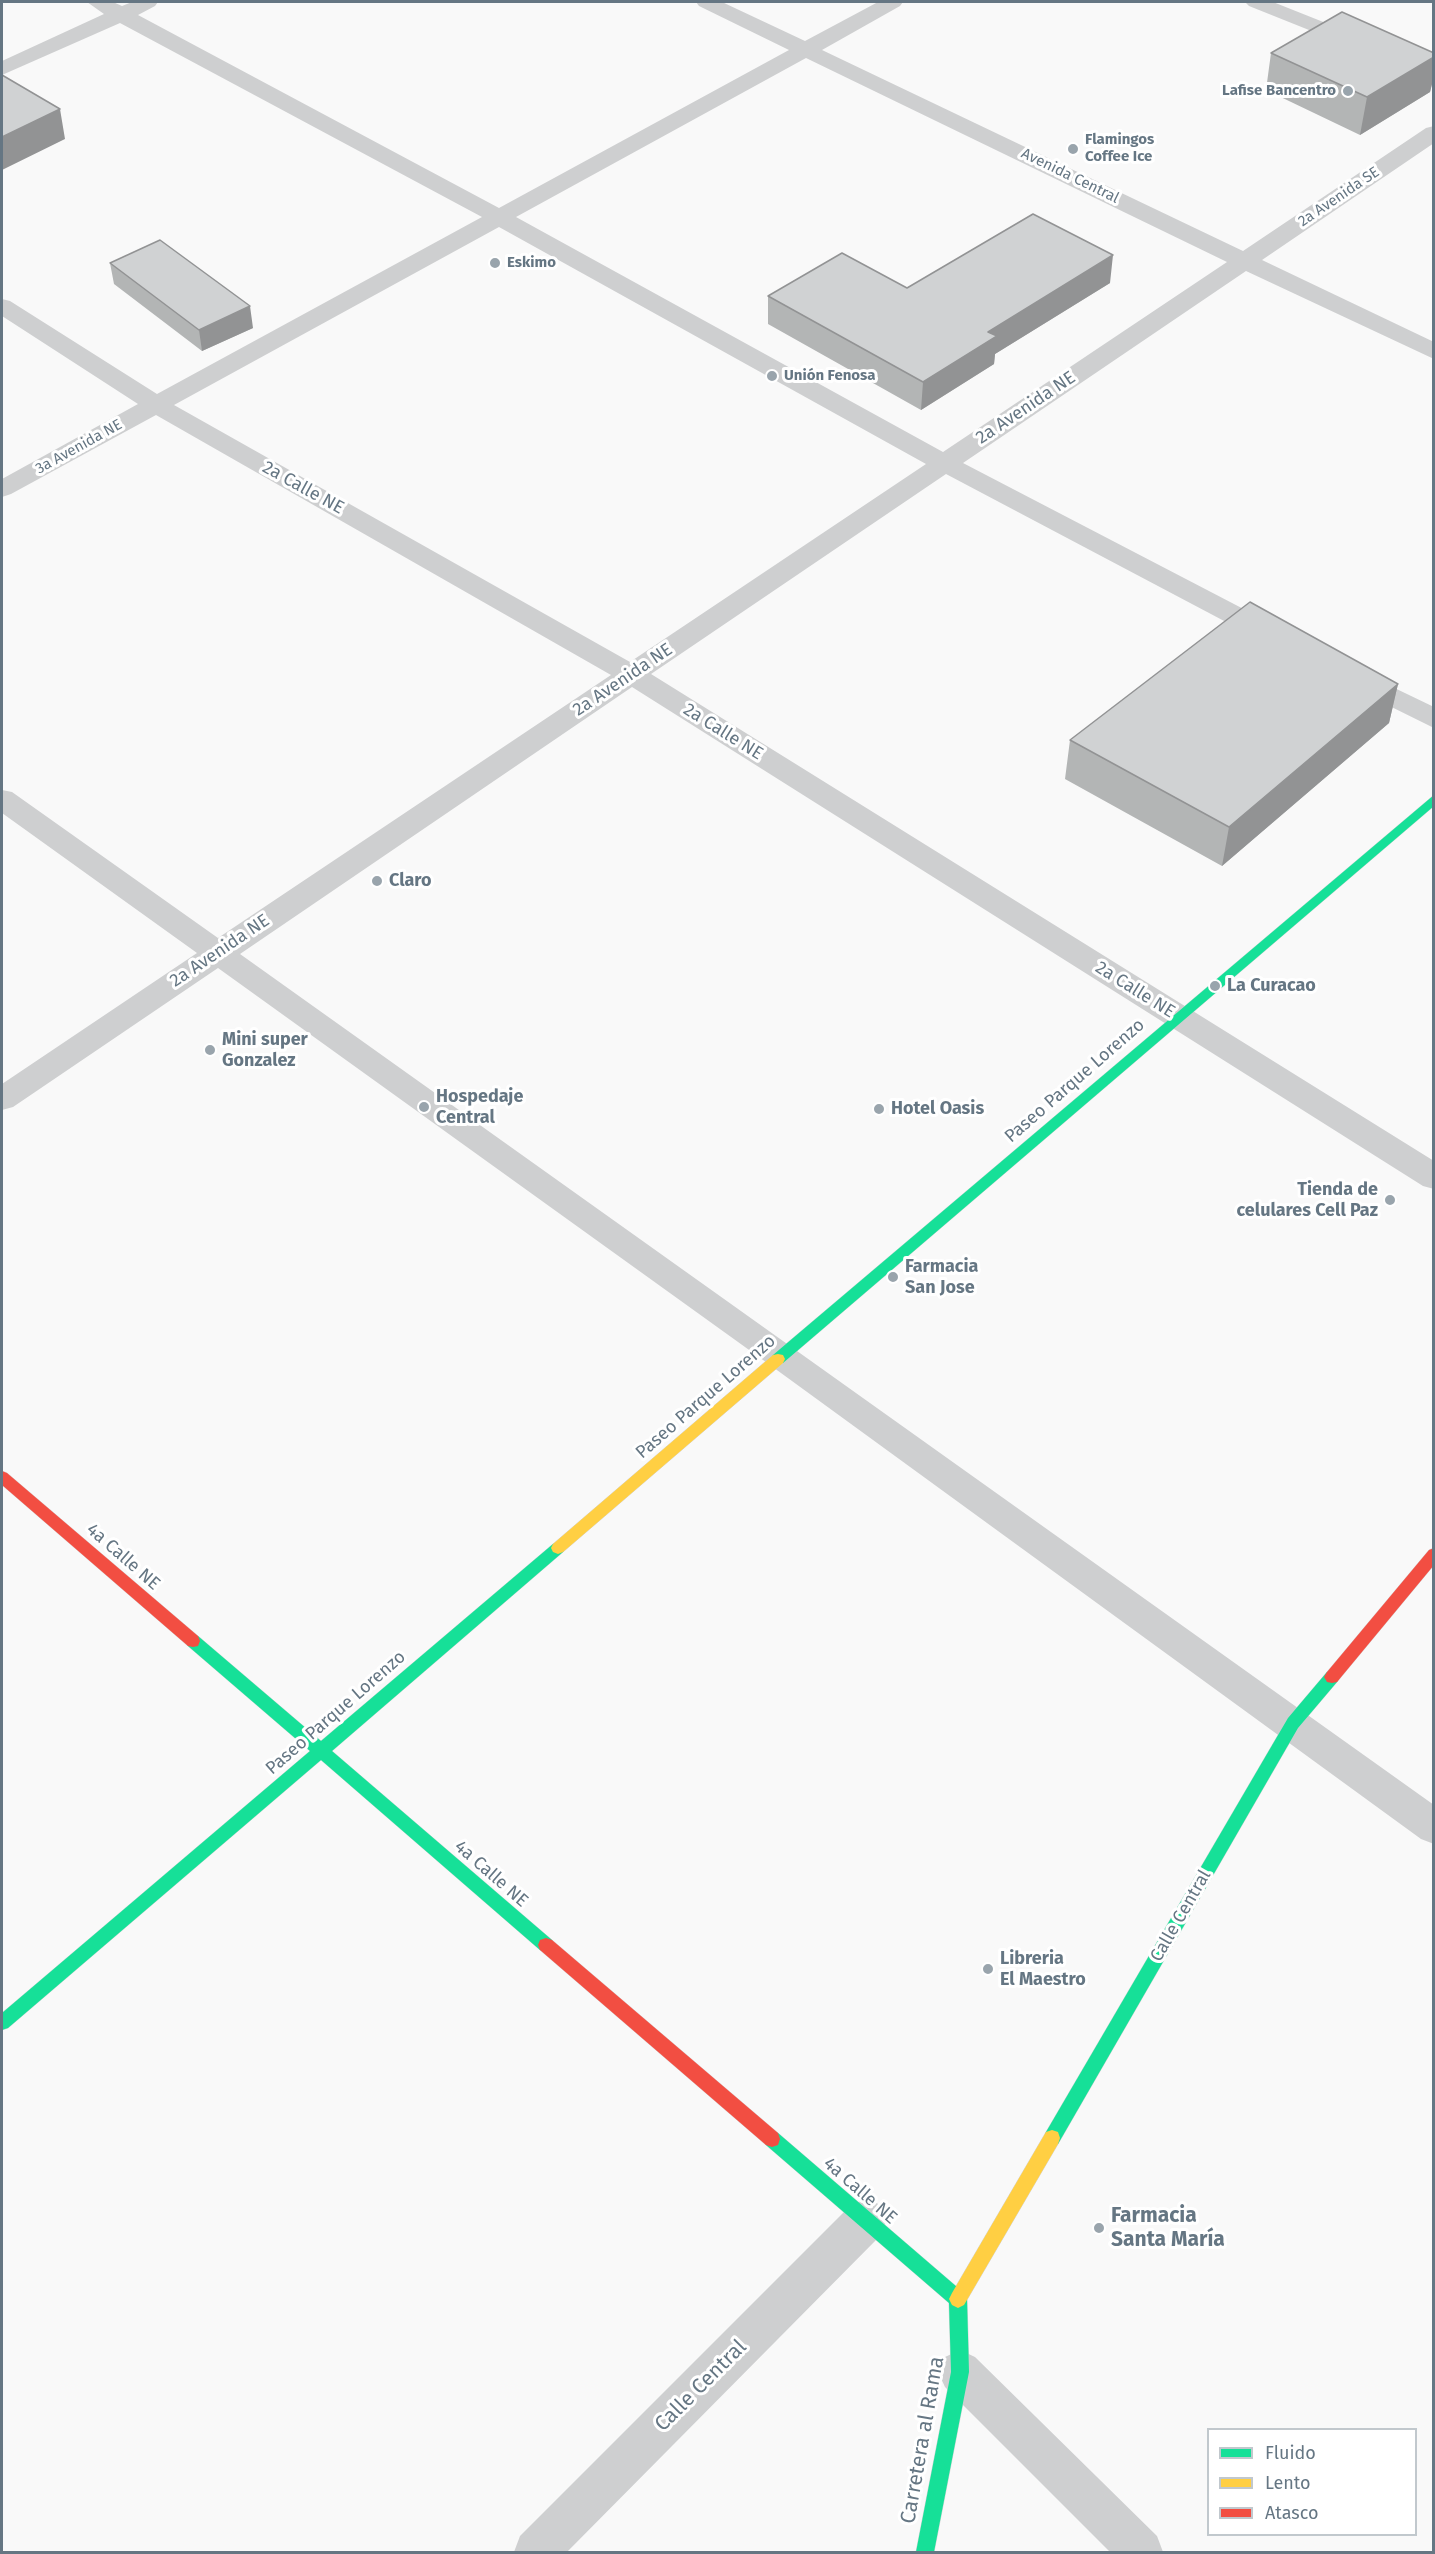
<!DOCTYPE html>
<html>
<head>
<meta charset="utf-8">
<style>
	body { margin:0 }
	#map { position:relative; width:1435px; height:2554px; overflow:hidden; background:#f9f9f9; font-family:"Fira Sans",sans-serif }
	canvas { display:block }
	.frame { position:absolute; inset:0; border:3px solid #657683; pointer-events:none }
	.legend { position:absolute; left:1207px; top:2428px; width:210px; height:108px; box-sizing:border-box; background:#fff; border:2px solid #c1c8cd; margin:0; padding:8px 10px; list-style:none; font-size:18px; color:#657683 }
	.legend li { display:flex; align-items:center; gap:12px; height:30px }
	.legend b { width:30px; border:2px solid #c1c8cd }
</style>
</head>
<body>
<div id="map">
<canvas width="1435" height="2554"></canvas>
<div class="frame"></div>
<ul class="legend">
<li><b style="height:8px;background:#16e098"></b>Fluido</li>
<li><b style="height:8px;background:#ffcf43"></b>Lento</li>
<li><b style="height:8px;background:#f24e42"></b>Atasco</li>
</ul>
</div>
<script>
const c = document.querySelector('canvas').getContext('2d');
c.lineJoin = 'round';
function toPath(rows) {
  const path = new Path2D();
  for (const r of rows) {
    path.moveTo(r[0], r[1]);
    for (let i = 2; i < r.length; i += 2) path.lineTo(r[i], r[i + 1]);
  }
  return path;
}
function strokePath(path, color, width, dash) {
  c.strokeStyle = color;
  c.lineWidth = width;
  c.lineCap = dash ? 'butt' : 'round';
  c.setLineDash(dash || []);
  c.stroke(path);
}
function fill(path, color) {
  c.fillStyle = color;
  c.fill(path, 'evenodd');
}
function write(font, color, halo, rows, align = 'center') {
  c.font = font + ' "Fira Sans",sans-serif';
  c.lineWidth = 6;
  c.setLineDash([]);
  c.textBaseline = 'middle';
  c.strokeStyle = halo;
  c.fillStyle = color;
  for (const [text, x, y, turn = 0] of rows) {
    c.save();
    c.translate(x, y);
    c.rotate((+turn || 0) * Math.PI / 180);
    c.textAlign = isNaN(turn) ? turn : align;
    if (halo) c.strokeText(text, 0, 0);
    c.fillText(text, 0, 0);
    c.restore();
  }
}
const fast = toPath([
	[1434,795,1434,806,783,1363,773,1363,771,1359,773,1355,1434,795],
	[558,1542,563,1544,565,1548,563,1552,332,1751,552,1940,554,1945,552,1950,546,1952,540,1950,321,1760,8,2028,2,2030,2,2013,310,1751,188,1646,186,1641,188,1636,193,1635,198,1636,321,1741,553,1544,558,1542],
	[1332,1671,1337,1672,1340,1677,1337,1682,1298,1728,1058,2144,1052,2146,1046,2144,1044,2138,1046,2132,1288,1718,1327,1672,1332,1671],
	[772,2131,778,2133,964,2293,967,2299,969,2372,934,2552,916,2552,951,2372,949,2303,766,2145,764,2139,766,2133,772,2131]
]);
const slow = toPath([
	[778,1354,783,1355,785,1359,783,1363,563,1552,558,1554,553,1552,551,1548,553,1544,773,1355,778,1354],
	[1052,2130,1058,2132,1060,2138,1058,2144,964,2305,958,2308,952,2305,949,2299,952,2293,1046,2132,1052,2130]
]);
const jam = toPath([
	[2,1471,7,1473,198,1636,200,1641,198,1646,193,1647,188,1646,2,1485,2,1471],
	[1434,1548,1434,1565,1337,1682,1332,1683,1327,1682,1324,1677,1327,1672,1429,1550,1434,1548],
	[546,1938,552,1940,778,2133,780,2139,778,2145,772,2147,766,2145,540,1950,538,1945,540,1940,546,1938]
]);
strokePath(fast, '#d5d6d7', 1);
strokePath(slow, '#d5d6d7', 1);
strokePath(jam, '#d5d6d7', 1);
fill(toPath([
	[87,2,113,2,122,6,132,2,158,2,155,6,138,15,499,208,789,50,699,6,696,2,722,2,805,41,878,2,903,2,900,6,822,50,1243,251,1426,128,1434,126,1434,143,1262,260,1434,342,1434,359,1246,271,963,463,1282,629,1286,635,1282,641,1272,644,1262,641,946,474,651,674,1434,1161,1434,1189,1423,1186,632,687,240,954,1434,1805,1434,1844,1421,1839,770,1365,218,968,13,1107,2,1110,2,1084,197,953,2,813,2,790,12,792,218,938,611,675,156,415,11,494,2,497,2,479,138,404,2,316,2,299,10,301,157,394,482,217,120,23,2,75,2,61,104,14,87,2],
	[806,58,1227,262,943,452,516,217,806,58],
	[499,227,926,464,630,662,174,405,499,227],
	[1245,2,1273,2,1434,66,1434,80,1249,6,1245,2],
	[1355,669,1434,707,1434,728,1345,684,1341,678,1345,672,1355,669],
	[866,2199,881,2205,887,2220,881,2235,567,2552,514,2552,520,2536,851,2205,866,2199],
	[960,2350,975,2357,1157,2536,1163,2552,1110,2552,945,2387,938,2372,945,2357,960,2350]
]), '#cecfd0');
fill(fast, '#16e098');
fill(slow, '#ffcf43');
fill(jam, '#f24e42');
fill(toPath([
	[1271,53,1434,53,1434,76,1430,92,1360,135,1266,90],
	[110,263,253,328,202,351,114,284],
	[1110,283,995,354,994,364,921,410,768,324,768,296,907,288],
	[1398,684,1389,723,1222,866,1065,779,1070,740]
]), '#b3b5b5');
fill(toPath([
	[1434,57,1434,76,1430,92,1360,135,1367,97],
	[60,109,65,139,2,170,2,137],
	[1113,255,1110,283,995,354,994,364,921,410,923,382,988,332],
	[250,306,253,328,202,351,199,330],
	[1398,684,1389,723,1222,866,1229,827]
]), '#929394');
const building = toPath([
	[1342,12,1434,53,1434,57,1367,97,1271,53,1342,12],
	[2,75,60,109,2,137,2,75],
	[1033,214,1113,255,988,332,997,336,923,382,768,296,842,253,907,288,1033,214],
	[160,240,250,306,199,330,110,263,160,240],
	[1250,602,1398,684,1229,827,1070,740,1250,602]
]);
fill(building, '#d0d2d3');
strokePath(building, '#929394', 1.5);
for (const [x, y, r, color] of [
	[1348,91,6,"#99a4ac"],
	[1073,149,6,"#99a4ac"],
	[495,263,6,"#99a4ac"],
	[772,376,6,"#99a4ac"],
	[377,881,6,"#99a4ac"],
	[1215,986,6,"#99a4ac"],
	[210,1050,6,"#99a4ac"],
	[424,1107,6,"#99a4ac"],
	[879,1109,6,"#99a4ac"],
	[1390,1200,6,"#99a4ac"],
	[893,1277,6,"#99a4ac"],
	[988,1969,6,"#99a4ac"],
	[1099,2228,6,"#99a4ac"]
]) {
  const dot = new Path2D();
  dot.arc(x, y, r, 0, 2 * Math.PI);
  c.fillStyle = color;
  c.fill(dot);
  strokePath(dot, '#fff', 2);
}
write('bold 15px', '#657683', '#fff', [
	["Lafise Bancentro",1336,91,"right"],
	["Flamingos",1085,140],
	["Coffee Ice",1085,157],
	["Eskimo",507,263],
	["Unión Fenosa",784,376]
], 'left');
write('15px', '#657683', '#fff', [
	["Avenida Central",1070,176,26],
	["2a Avenida SE",1339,197,-34],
	["3a Avenida NE",79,447,-29]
]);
write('18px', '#657683', '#fff', [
	["2a Avenida NE",1026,408,-34],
	["2a Calle NE",303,488,29],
	["2a Avenida NE",623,680,-34],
	["2a Calle NE",723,732,32],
	["2a Avenida NE",220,951,-34],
	["2a Calle NE",1135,990,32],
	["Paseo Parque Lorenzo",1075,1081,-41],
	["Paseo Parque Lorenzo",706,1397,-41],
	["4a Calle NE",123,1557,41],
	["Paseo Parque Lorenzo",336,1713,-41],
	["4a Calle NE",491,1874,41],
	["Calle Central",1181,1916,-60],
	["4a Calle NE",860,2191,41]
]);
write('bold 18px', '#657683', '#fff', [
	["Claro",389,881],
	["La Curacao",1227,986],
	["Mini super",222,1040],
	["Gonzalez",222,1061],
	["Hospedaje",436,1097],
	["Central",436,1118],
	["Hotel Oasis",891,1109],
	["Tienda de",1378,1190,"right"],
	["celulares Cell Paz",1378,1211,"right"],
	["Farmacia",905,1267],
	["San Jose",905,1288],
	["Libreria",1000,1959],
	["El Maestro",1000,1980]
], 'left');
write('bold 21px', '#657683', '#fff', [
	["Farmacia",1111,2216],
	["Santa María",1111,2240]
], 'left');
write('21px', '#657683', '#fff', [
	["Calle Central",701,2386,-45],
	["Carretera al Rama",923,2440,-80]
]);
</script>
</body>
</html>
